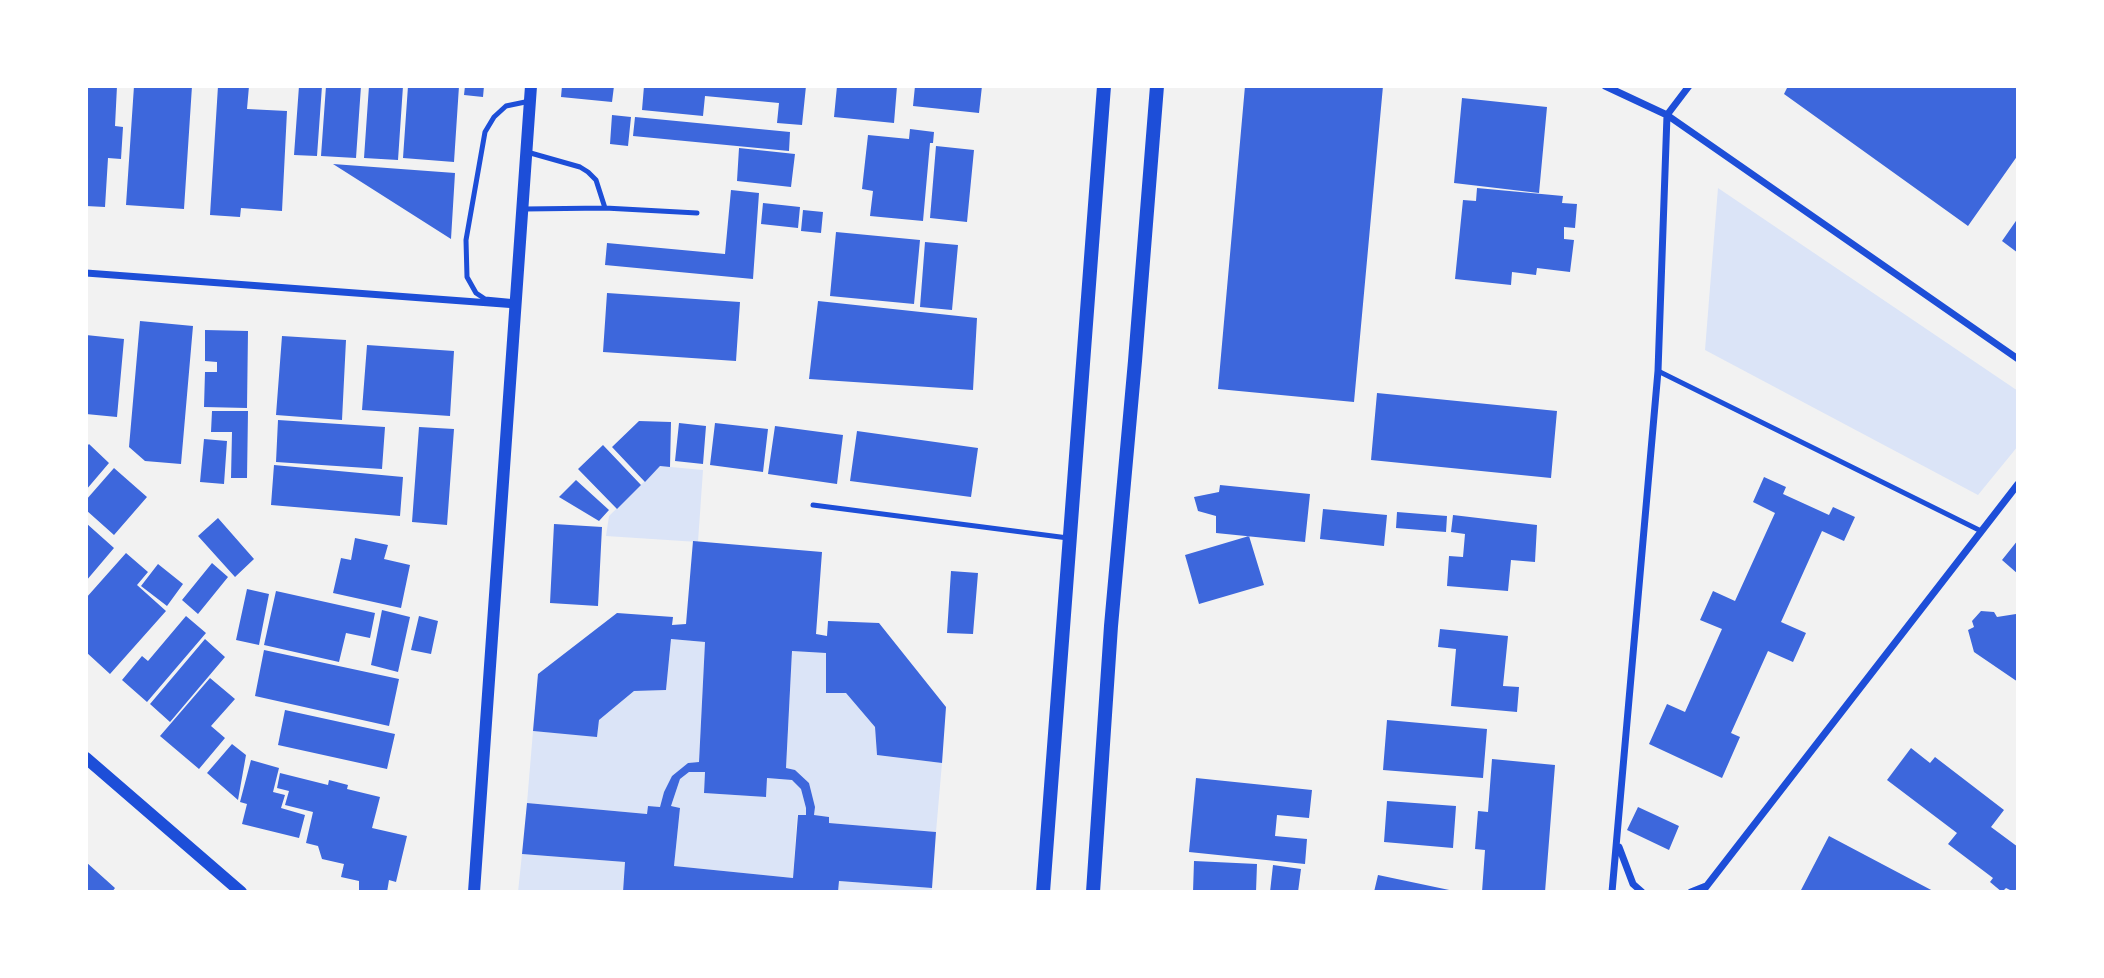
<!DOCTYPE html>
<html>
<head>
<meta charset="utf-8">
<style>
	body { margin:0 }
	#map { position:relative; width:2104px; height:978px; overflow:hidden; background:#f2f2f2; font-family:"Source Sans 3",sans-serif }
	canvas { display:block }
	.frame { position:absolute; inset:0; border:88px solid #fff; pointer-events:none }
</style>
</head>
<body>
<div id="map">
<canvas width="2104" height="978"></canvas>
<div class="frame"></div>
</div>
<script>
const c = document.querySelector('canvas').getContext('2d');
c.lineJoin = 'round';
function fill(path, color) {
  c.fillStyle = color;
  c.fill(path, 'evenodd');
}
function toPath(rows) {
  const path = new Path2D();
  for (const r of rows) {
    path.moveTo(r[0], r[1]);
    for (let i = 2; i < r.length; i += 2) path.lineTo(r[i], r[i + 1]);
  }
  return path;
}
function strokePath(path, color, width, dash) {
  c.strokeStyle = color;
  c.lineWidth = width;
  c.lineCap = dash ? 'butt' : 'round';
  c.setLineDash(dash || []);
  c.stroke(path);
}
fill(toPath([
	[1718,188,2018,391,2018,446,1978,495,1705,350],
	[660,466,703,470,698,542,606,536,609,516],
	[671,639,705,642,699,762,688,763,672,776,664,792,660,807,648,806,647,814,527,803,533,731,597,736,599,720,634,691,666,690],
	[792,651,826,653,846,693,875,727,877,755,942,763,936,832,829,823,829,817,814,815,815,807,809,783,795,770,786,768],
	[689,772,705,772,704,793,766,797,767,778,792,780,801,789,806,808,806,815,797,815,793,878,674,866,680,808,671,806,680,779],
	[522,854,625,862,623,892,518,892],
	[839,881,932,888,932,892,838,892]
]), '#dbe4f7');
fill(toPath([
	[86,86,117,86,115,126,123,127,121,159,108,158,105,207,86,206],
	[134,86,192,86,184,209,126,205],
	[218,86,249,86,247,109,287,111,282,211,241,208,240,217,210,215],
	[299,86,322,86,317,156,294,155],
	[326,86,361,86,356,158,321,156],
	[369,86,403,86,398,160,364,158],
	[408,86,459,86,454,162,403,158],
	[465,86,484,86,483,97,464,95],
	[562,86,614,86,612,102,561,97],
	[644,86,806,86,802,125,777,123,779,103,705,96,703,116,642,110],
	[837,86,897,86,894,123,834,117],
	[915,86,982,86,979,113,913,106],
	[1245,86,1383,86,1354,402,1218,389],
	[1788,86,2018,86,2018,155,1968,226,1784,94],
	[1462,98,1547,107,1539,193,1454,183],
	[612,115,631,117,628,146,610,144],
	[635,117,790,132,789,151,633,136],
	[910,129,934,132,933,143,930,143,923,221,870,216,873,191,862,189,868,135,909,139],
	[936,146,974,150,967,222,930,218],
	[739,148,795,154,791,187,737,181],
	[333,164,455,173,451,239],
	[1477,188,1563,196,1562,203,1577,204,1575,228,1564,227,1564,239,1574,240,1570,272,1537,268,1536,275,1512,272,1511,285,1455,279,1463,200,1476,201],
	[731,190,759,193,753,279,605,265,607,243,725,254],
	[763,203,800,207,798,228,761,224],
	[803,210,823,212,821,233,801,231],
	[2018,218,2018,253,2002,241],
	[836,232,920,240,914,304,830,296],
	[925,242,958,245,952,310,920,307],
	[607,293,740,302,736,361,603,352],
	[818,301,977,318,973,390,809,379],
	[140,321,193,326,181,464,145,461,129,447],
	[205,330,248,331,247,408,204,407,205,372,217,372,217,362,205,361],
	[86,335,124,339,117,417,86,414],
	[282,336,346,340,342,420,276,415],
	[367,345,454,351,450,416,362,410],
	[1377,393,1557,411,1551,478,1371,460],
	[212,411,248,411,247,478,231,478,232,432,211,432],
	[278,420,385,427,382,469,276,462],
	[639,421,671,422,670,467,660,466,645,482,612,447],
	[679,423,706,426,703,464,675,461],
	[715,423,768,429,763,472,710,465],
	[775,426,843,435,837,484,768,474],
	[419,427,454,429,447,525,412,522],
	[857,431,978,448,971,497,850,481],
	[204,439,227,441,224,484,200,482],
	[89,444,109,463,86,490,86,447],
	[603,445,641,485,617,509,578,469],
	[274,465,403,477,400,516,271,505],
	[114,468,147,497,114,535,86,510,86,500],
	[1764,477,1786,487,1783,494,1829,515,1833,507,1855,517,1844,541,1822,531,1781,622,1806,633,1793,662,1768,651,1731,733,1740,737,1722,778,1649,744,1667,704,1685,712,1722,629,1700,620,1713,591,1735,601,1775,513,1753,502],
	[576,480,609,510,599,521,559,497],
	[1220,485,1310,494,1305,542,1216,533,1216,516,1198,511,1194,497,1219,492],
	[1323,509,1387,515,1384,546,1320,539],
	[1397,512,1447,516,1446,532,1396,528],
	[1453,515,1537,525,1535,562,1511,560,1508,591,1447,586,1449,556,1463,557,1465,534,1451,532],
	[218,518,254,559,235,577,198,536],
	[86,523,114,548,86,581],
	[554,524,602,527,598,606,550,603],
	[1249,536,1264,585,1199,604,1185,555],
	[355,538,388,545,384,559,410,565,401,608,333,593,341,558,351,560],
	[2018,540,2018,574,2002,560],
	[693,541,822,552,816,634,827,636,828,621,879,623,946,707,942,763,877,755,875,727,846,693,826,693,826,653,792,651,786,768,795,770,809,783,815,807,814,815,829,817,829,823,936,832,932,888,839,881,838,892,623,892,625,862,522,854,527,803,647,814,648,806,660,807,664,792,672,776,688,763,699,762,705,642,671,639,666,690,634,691,599,720,597,737,533,731,538,674,617,613,673,617,672,625,686,624],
	[689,772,705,772,704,793,766,797,767,778,792,780,801,789,806,808,806,815,798,815,793,878,674,866,680,808,671,806,680,779],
	[126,553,148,572,137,585,166,611,110,674,86,652,88,616,86,598],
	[212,563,228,577,198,614,182,600],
	[158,564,183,584,167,606,141,586],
	[951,571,978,573,973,634,947,633],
	[247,589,269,594,259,645,236,640],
	[276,591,375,613,370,638,346,633,339,662,264,645],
	[382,610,410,617,398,672,371,665],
	[1981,611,1994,612,1997,617,2016,614,2018,615,2018,682,1974,652,1968,630,1974,627,1972,621],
	[186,616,206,633,147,702,122,680,142,656,148,661],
	[419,616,438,621,431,654,411,650],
	[1440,629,1508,636,1503,686,1519,687,1517,712,1451,706,1456,649,1438,647],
	[205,639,225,657,170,722,150,704],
	[264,650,399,679,389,726,255,696],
	[210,678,235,699,211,726,225,738,199,769,160,736],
	[285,710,395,734,387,769,278,745],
	[1387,720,1487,729,1483,778,1383,770],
	[232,744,246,755,238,800,207,773],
	[1911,748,1930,763,1935,757,2004,810,1991,827,2018,847,2018,887,2014,892,2006,888,2002,892,1990,882,1993,878,1948,844,1957,833,1887,780],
	[1492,759,1555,765,1545,892,1482,892,1485,850,1475,849,1478,811,1488,812],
	[251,760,279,768,273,792,285,795,281,808,305,815,299,838,242,824,247,804,240,802],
	[280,773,328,785,329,780,348,785,347,789,380,797,372,828,407,836,396,882,389,880,387,892,359,892,359,881,341,877,344,864,322,859,318,846,306,843,313,812,285,805,289,791,277,788],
	[1196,778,1312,790,1309,818,1277,815,1275,836,1307,839,1305,864,1189,852],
	[1387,801,1456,806,1453,848,1384,842],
	[1638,807,1679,826,1669,850,1627,830],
	[1829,836,1935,892,1800,892],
	[1194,861,1257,864,1256,892,1193,892],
	[86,862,115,888,112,892,86,892],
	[1273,865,1301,869,1298,892,1270,892],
	[1378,875,1454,891,1453,892,1374,892]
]), '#3d67dc');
strokePath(toPath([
	[527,152,580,167,588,172,596,180,605,208,697,213],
	[525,209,605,208],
	[517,302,485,299,476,293,467,277,466,240,485,132,494,117,506,106,530,101],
	[1658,371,1981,531],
	[813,505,1068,538]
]), '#1d4ed8', 5);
strokePath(toPath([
	[1605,86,1667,115,2018,359],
	[86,273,517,305],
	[1619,847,1633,884,1642,892],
	[1612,892,1658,371,1667,115,1689,86],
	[1691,892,1706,886],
	[1702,892,2018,484]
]), '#1d4ed8', 7);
strokePath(toPath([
	[86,758,241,892],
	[474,892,531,86]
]), '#1d4ed8', 12);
strokePath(toPath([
	[1043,892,1104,86],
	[1093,892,1111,626,1135,361,1157,86]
]), '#1d4ed8', 14);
</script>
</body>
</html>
